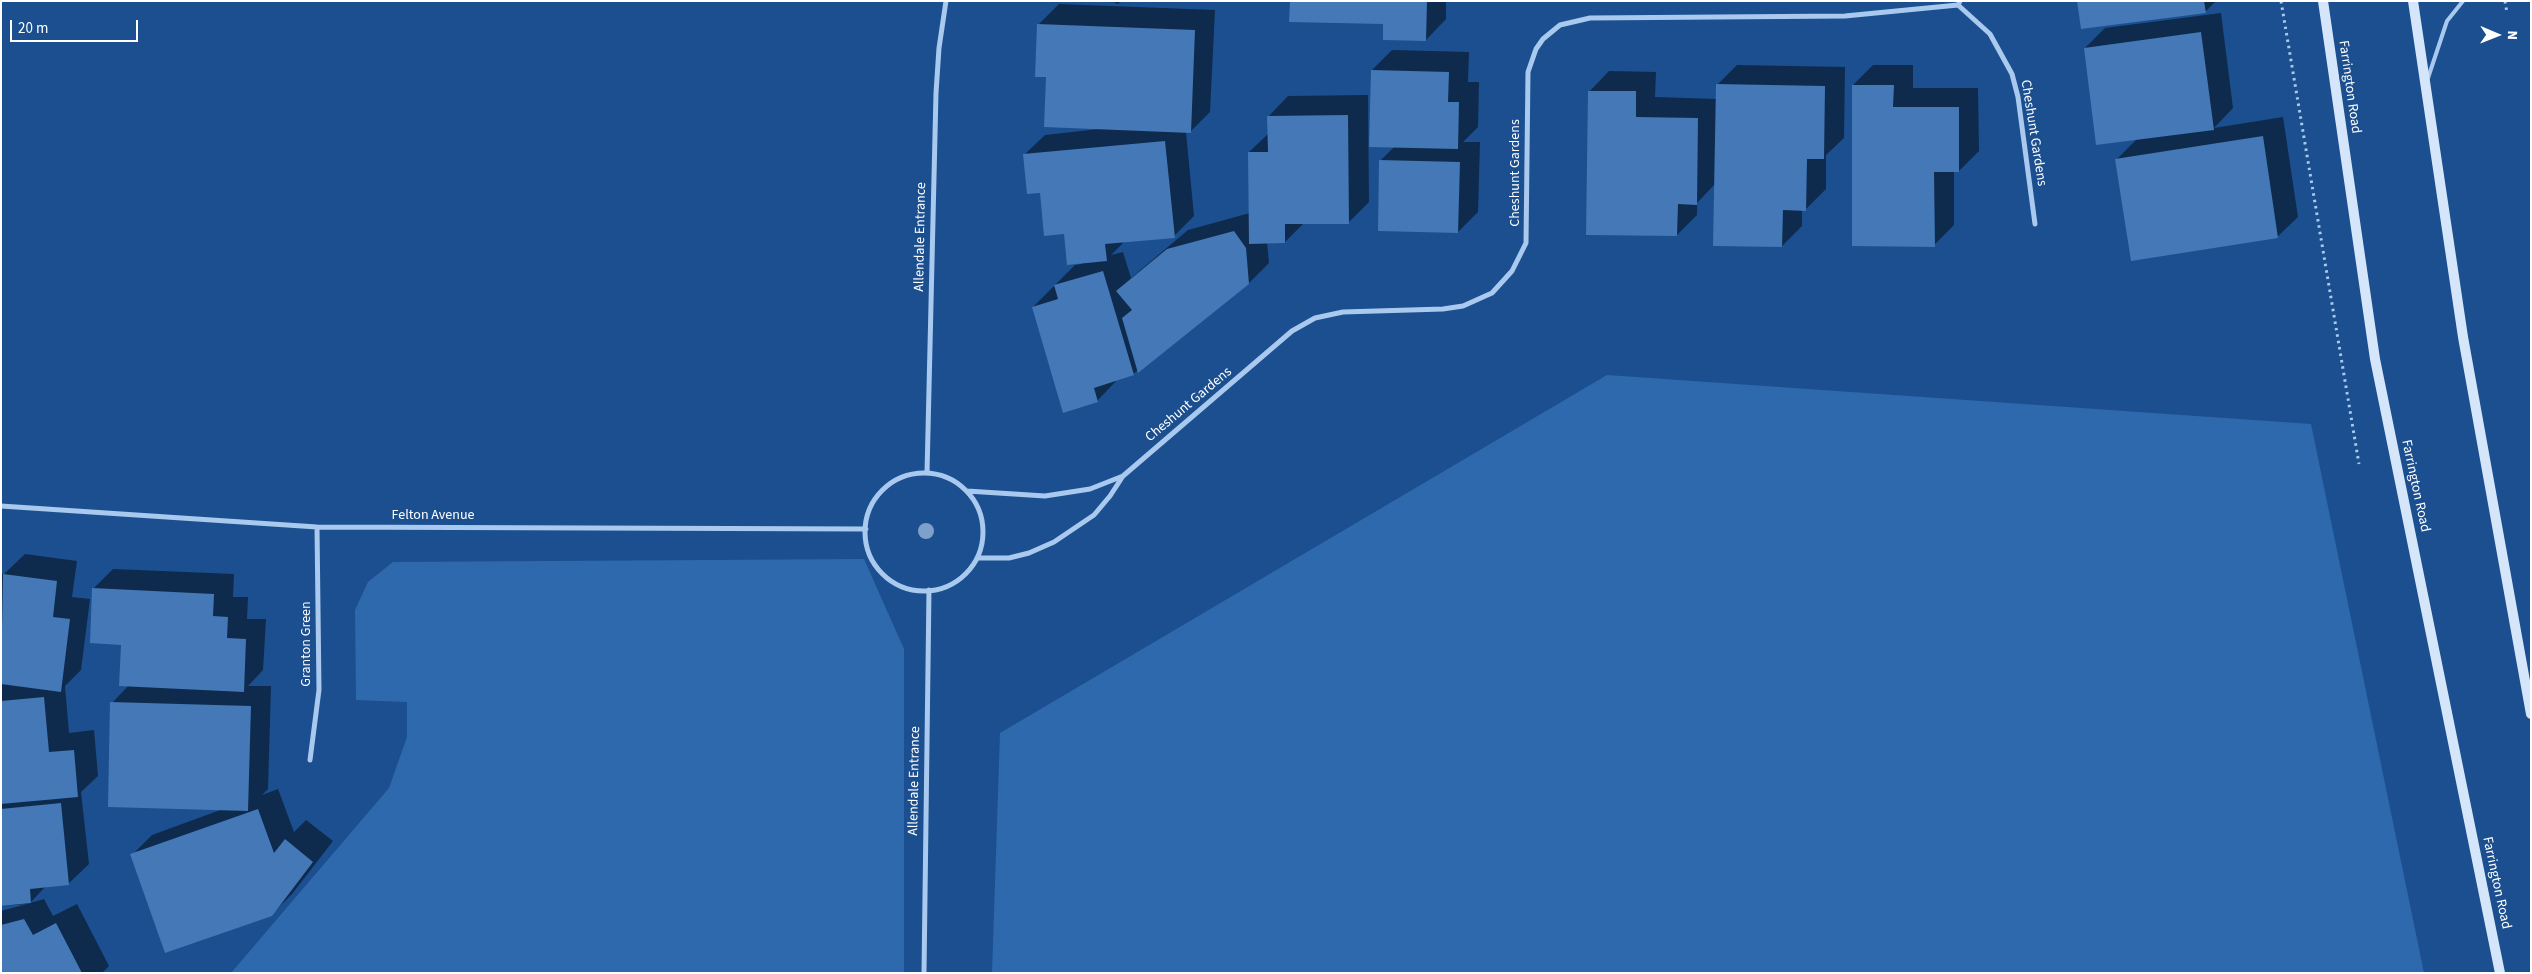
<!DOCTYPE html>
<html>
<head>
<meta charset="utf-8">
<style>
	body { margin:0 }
	#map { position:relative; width:2532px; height:974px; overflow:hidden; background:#1b4f8f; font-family:"Source Sans 3",sans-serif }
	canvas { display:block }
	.frame { position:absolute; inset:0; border:2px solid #fff; pointer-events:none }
	.north { position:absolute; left:2472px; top:10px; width:50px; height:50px; -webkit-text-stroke:4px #1b4f8f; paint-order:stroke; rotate:91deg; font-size:14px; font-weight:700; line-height:20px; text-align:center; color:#fff }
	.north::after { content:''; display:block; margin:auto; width:18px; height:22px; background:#fff; clip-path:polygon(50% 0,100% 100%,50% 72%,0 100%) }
	.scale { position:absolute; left:10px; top:20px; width:128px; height:22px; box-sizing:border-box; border:2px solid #fff; border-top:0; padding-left:6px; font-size:15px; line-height:18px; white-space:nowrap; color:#fff; -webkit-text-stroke:4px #1b4f8f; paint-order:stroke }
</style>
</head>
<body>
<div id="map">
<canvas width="2532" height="974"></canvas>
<div class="frame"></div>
<div class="north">N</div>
<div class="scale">20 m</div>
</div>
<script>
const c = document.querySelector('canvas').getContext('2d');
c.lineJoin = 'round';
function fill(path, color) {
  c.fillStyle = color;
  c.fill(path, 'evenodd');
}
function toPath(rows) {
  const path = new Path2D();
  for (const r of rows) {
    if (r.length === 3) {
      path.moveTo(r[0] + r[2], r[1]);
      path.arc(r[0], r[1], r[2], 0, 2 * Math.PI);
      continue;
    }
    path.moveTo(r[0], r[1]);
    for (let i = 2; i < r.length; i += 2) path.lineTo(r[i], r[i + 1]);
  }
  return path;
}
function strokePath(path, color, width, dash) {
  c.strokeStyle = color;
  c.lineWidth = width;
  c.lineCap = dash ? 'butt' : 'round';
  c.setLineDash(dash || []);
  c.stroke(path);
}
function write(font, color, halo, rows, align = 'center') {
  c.font = font + ' "Source Sans 3",sans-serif';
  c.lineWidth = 4;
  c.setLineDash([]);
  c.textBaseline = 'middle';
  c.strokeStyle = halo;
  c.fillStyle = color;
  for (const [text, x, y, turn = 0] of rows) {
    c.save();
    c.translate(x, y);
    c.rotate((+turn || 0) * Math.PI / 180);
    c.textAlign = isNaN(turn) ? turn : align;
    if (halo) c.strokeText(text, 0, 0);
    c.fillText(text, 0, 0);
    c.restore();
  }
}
fill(toPath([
	[1607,375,2311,424,2424,973,992,973,1000,733],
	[864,559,904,649,904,973,231,973,389,788,407,737,407,702,356,700,355,610,368,582,393,562]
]), '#2e69ad');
fill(toPath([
	[1111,1,1121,1,1118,4],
	[1291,1,1446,1,1446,19,1426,40,1384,23],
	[2079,1,2216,1,2205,12],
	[1059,4,1215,10,1210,112,1190,132,1186,132,1194,216,1174,236,1125,241,1111,255,1123,252,1131,278,1188,230,1250,213,1249,152,1269,133,1268,117,1288,96,1368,95,1369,202,1348,223,1304,223,1285,242,1267,242,1269,263,1248,284,1133,374,1117,380,1097,401,1033,307,1075,265,1082,264,1041,192,1024,155,1045,135,1099,129,1048,76,1039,24],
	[2221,13,2233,108,2214,128,2283,117,2298,217,2277,237,2116,160,2138,138,2085,48,2105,28],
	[1392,50,1469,52,1468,82,1479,82,1478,127,1463,142,1480,142,1478,212,1458,232,1380,161,1395,146,1372,70],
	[1737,65,1845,67,1844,138,1826,155,1826,189,1806,209,1802,209,1802,226,1782,246,1715,184,1697,203,1697,215,1677,235,1589,92,1609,71,1656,72,1655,97,1717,99,1717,85],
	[1873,65,1913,65,1913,88,1978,88,1979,151,1959,171,1954,171,1954,225,1934,245,1853,85],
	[25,554,77,561,72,597,90,599,81,670,65,686,69,733,94,730,98,776,81,792,89,864,68,884,46,886,30,903,44,899,53,916,77,904,109,966,102,973,1,973,1,911,27,904,1,906,1,574,4,574],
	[113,569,234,574,233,597,248,597,247,619,266,619,263,670,248,686,271,686,268,789,262,795,278,789,294,832,306,820,333,841,292,894,271,915,132,855,152,835,223,809,112,703,129,685,123,644,93,589]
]), '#0007');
fill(toPath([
	[1290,1,1427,1,1426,41,1383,40,1383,24,1289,22],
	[2077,1,2204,1,2206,13,2081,29],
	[1037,24,1195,30,1191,133,1044,127,1046,77,1035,77],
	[2201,32,2214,130,2096,145,2084,48],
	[1371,70,1449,72,1448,102,1459,102,1458,149,1369,147],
	[1716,84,1825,86,1824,159,1807,159,1806,211,1783,210,1782,247,1713,246],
	[1852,85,1894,85,1893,107,1959,107,1959,172,1934,172,1935,247,1852,246],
	[1588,91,1636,91,1636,117,1698,118,1697,205,1678,204,1677,236,1586,235],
	[1348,115,1349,224,1285,224,1285,243,1249,244,1248,152,1268,152,1267,116],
	[2263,136,2278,238,2131,261,2115,159],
	[1165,141,1175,238,1105,244,1107,261,1067,265,1064,234,1044,236,1040,193,1027,194,1023,154],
	[1379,160,1460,162,1458,233,1378,231],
	[1234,231,1246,248,1249,284,1138,373,1122,318,1132,310,1116,291,1167,249],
	[1103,271,1134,375,1094,388,1098,402,1063,413,1032,307,1058,299,1054,285],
	[3,574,57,581,53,617,70,619,61,692,1,684],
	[92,588,214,594,213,616,228,617,227,638,246,639,244,692,119,686,121,645,90,643],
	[44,697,49,752,74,750,78,797,1,804,1,701],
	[110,702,251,706,248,811,108,807],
	[61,803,69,885,30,889,31,903,1,906,1,809],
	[258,809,274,853,285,839,313,862,272,916,165,953,130,854],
	[24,919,33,935,56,923,82,973,1,973,1,925]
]), '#4478b7');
strokePath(toPath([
	[2281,1,2359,464],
	[2505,1,2507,13]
]), '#a9c9ee', 3, [2.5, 4]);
strokePath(toPath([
	[2428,78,2447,21,2463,1]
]), '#a9c9ee', 4);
strokePath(toPath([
	[1958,5,1990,34,2012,74,2018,97,2035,224],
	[927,473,936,93,939,48,946,1],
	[924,532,59],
	[967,491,1045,496,1090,489,1123,476,1292,331,1315,318,1343,312,1443,309,1463,306,1492,293,1512,271,1526,243,1528,72,1536,49,1543,39,1560,25,1590,18,1845,16,1958,5,1960,1],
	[1,506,317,527,866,529],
	[977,558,1009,558,1029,553,1054,542,1094,515,1110,496,1123,476],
	[310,760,319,690,317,527],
	[924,973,929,590]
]), '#a9c9ee', 5);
strokePath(toPath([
	[2323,1,2375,359,2500,973],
	[2413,1,2463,337,2531,714]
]), '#d6e6fa', 10);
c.fillStyle = '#7ea0ca';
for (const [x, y] of [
	[926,531]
]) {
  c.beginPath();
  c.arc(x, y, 8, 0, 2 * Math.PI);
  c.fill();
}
write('14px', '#fff', '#1b4f8f', [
	["Farrington Road",2349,87,82],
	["Cheshunt Gardens",2033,133,81],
	["Cheshunt Gardens",1516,173,-90],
	["Allendale Entrance",921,237,-89],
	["Cheshunt Gardens",1189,405,-40],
	["Farrington Road",2415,486,78],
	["Felton Avenue",433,516],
	["Granton Green",307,644,-90],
	["Allendale Entrance",915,781,-89],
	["Farrington Road",2496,883,78]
]);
</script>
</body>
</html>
